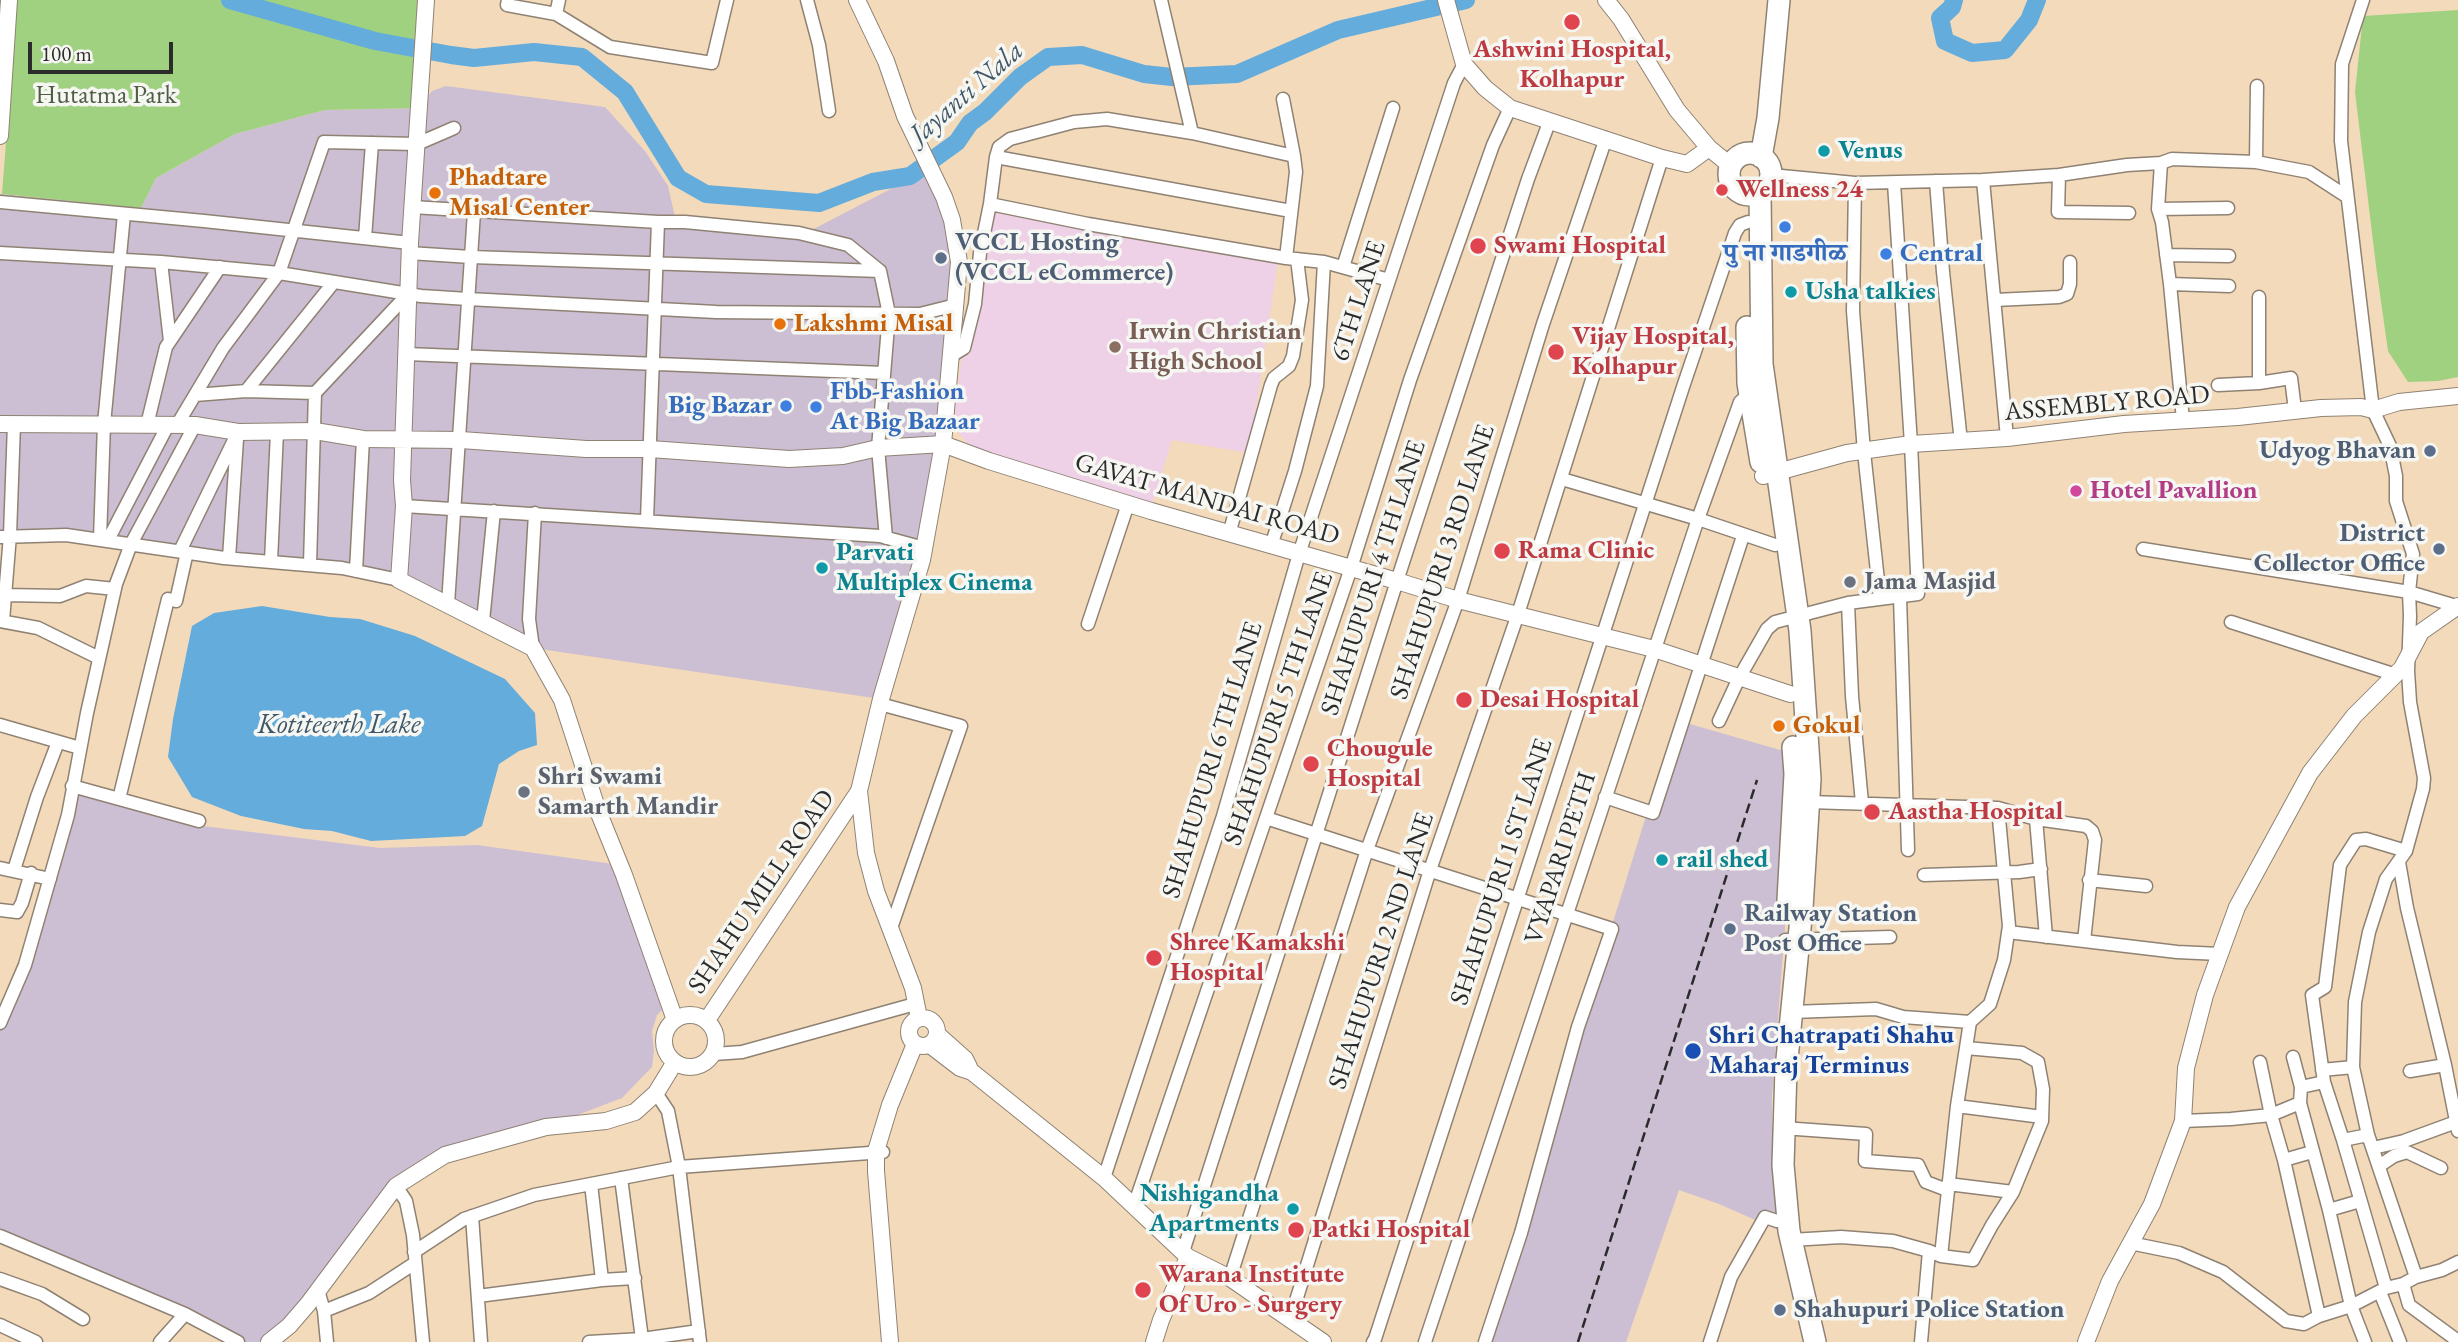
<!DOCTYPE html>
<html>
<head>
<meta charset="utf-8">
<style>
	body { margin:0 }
	#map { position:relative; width:2458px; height:1342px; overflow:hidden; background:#f3dabb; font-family:"EB Garamond",serif }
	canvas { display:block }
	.scale { position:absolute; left:28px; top:42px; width:145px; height:32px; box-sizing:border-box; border:4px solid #2b2b2b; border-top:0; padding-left:9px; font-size:21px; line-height:24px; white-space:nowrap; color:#2b2b2b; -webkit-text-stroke:5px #f6f6f2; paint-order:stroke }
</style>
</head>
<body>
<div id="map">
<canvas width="2458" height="1342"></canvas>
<div class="scale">100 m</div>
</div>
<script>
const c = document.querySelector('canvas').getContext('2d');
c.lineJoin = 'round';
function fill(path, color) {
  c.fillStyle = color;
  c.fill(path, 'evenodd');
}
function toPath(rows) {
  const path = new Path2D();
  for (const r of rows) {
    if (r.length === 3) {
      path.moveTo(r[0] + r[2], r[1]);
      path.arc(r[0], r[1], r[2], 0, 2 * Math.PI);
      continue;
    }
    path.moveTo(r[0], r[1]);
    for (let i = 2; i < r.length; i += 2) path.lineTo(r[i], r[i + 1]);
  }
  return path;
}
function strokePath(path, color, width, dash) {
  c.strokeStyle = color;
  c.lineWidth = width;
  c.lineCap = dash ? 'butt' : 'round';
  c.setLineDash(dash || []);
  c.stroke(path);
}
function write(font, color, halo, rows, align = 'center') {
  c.font = font + ' "EB Garamond","Noto Serif Devanagari",serif';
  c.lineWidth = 7;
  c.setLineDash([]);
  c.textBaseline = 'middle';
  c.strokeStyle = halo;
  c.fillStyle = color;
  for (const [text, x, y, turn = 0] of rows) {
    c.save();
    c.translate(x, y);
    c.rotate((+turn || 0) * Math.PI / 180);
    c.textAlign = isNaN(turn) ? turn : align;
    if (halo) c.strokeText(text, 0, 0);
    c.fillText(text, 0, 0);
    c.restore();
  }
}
fill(toPath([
	[991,204,1092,217,1205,237,1279,255,1249,453,1172,440,1150,510,989,456,968,444,956,429,955,406,972,288,979,224]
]), '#eed0e7');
fill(toPath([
	[446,86,605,107,645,151,668,186,676,222,804,234,931,168,956,241,943,445,881,699,533,648,399,580,66,535,0,537,0,194,141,208,156,178,235,134,325,110,419,108,432,91],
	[1676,720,1794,754,1790,863,1772,1096,1772,1144,1778,1230,1719,1204,1679,1190,1626,1342,1482,1342],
	[72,790,195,825,380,848,477,845,620,865,668,1004,657,1015,652,1031,654,1051,652,1067,622,1098,546,1127,445,1155,399,1184,269,1342,242,1342,0,1236,0,1022,25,965]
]), '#ccbed3');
fill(toPath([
	[17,0,426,0,420,108,325,110,235,134,156,178,141,208,2,194],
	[2458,10,2458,377,2438,381,2408,382,2388,351,2376,266,2355,92,2363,16]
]), '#a0d180');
fill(toPath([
	[262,606,330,617,360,619,399,631,415,636,505,679,535,713,537,745,519,751,499,764,482,826,465,836,371,841,332,831,304,829,241,816,192,797,168,757,173,719,192,626,214,613]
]), '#64acdb');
strokePath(toPath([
	[230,0,375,41,451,55,474,58,534,52,582,57,625,92,678,178,706,194,819,203,873,182,910,176,957,142,970,123,985,112,1020,77,1048,57,1082,55,1144,74,1172,77,1237,74,1338,30,1466,0],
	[1954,0,1952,7,1940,18,1945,41,1972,53,2005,50,2029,20,2037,0]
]), '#64acdb', 18);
const street = toPath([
	[508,0,507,5,556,14],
	[559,0,556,14,610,47,712,63,727,0],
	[807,0,819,45,829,111],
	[1161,0,1192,133,1294,156,1296,172,1286,258,1324,262,1389,280],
	[2363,0,2342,64,2341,141,2373,410,2390,446,2396,476,2396,501,2413,554,2409,592,2410,616,2408,671,2410,702,2424,778,2423,789,2406,851,2386,879,2369,932,2355,1002,2353,1067,2368,1135,2343,1140,2386,1288],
	[1283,99,1294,156],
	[1192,133,1107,119,1074,122,1010,139,999,147,996,157,990,204,1088,224,1286,258],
	[996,157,1291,211],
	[2256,162,2257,86],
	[1771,175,1855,183,1983,180,2007,438],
	[2059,175,2127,165,2161,163],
	[1983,180,2059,175,2058,212,2129,213],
	[1936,181,1943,272,1961,442],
	[1855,183,1853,311,1864,452,1880,599],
	[0,202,204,221,410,243],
	[412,207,658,222,685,222,799,233,848,245,880,271],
	[2158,209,2228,208],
	[365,238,372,143],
	[0,253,161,262,279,273,421,296,468,299,716,312,920,314,956,305],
	[409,253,471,257,880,271,889,314,878,448,886,538],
	[2166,255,2229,256],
	[161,262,170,341],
	[1343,267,1393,108],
	[2170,284,2229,286],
	[2259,297,2259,383],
	[1995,300,2059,297,2067,294,2070,284,2070,262],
	[406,354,884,373],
	[951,356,964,348,975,304,980,253,990,204],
	[2218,385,2259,383,2291,378,2295,410],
	[246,391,334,282],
	[195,395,246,391,315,393],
	[2183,420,2170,284,2162,222,2158,209,2161,163,2172,159,2256,162,2309,172,2346,196],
	[147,425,166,347,220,267],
	[177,425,223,348,279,273,324,142,417,144,454,128],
	[1562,479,1698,519,1775,545],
	[404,506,880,536,924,548],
	[647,520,658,222],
	[1229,534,1271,385,1274,378,1289,366,1293,356,1302,300,1297,259],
	[0,537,66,535,224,558,342,568,399,580],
	[100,539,104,424,124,214],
	[108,540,168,425],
	[1271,546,1295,471,1317,386,1324,262],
	[2143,549,2409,592,2456,606],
	[180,551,238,432],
	[229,558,237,439],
	[271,561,277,432],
	[310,564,315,393,408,294],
	[356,571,363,439],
	[5,595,60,596,86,586,115,589],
	[1900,597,1908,850],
	[1848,603,1852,696,1862,803],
	[448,604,474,212],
	[0,621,38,628,99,658],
	[3,621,10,535,14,424],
	[483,621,494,511],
	[2231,622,2396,675],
	[1088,624,1128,504],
	[533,648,529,619,535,513],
	[880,704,961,726,891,928],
	[1719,721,1739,678,1767,629,1775,622,1848,603,1918,594,1911,444,1894,183],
	[0,725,80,748],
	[72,786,199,821],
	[1605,797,1653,813,1743,536],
	[119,799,168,599,176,601,187,552],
	[1809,802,1998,808,2036,819,2086,826,2092,831,2095,840,2084,941],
	[1266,818,1612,929,1578,1027,1521,1233,1485,1342],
	[2036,819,2046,937],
	[2399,862,2407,908,2445,1065,2458,1131],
	[0,868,50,879],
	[14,870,37,797,58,742],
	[1924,875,2019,872,2041,869],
	[2089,880,2146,886],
	[0,910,17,912,22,903,31,873],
	[2008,932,2177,952,2220,954],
	[1785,940,1890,937],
	[1792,1012,1876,1009,1903,1017,1970,1022,1990,1004,2004,960,2009,926,1998,808],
	[0,1023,25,965,68,815,87,713,116,584,131,544,195,425],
	[714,1054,742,1052,915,1004],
	[2293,1057,2301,1087,2300,1103,2271,1115,2284,1160,2319,1316],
	[2322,1070,2353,1067],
	[2410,1071,2445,1065],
	[2324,1082,2343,1140],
	[2301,1087,2324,1082,2312,995,2325,987,2340,865,2356,840,2366,839,2406,851],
	[656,1093,668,1111,679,1167,700,1342],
	[2300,1103,2329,1210,2351,1306,2365,1342],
	[1957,1106,2042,1117],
	[2183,1121,2231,1119,2271,1115,2260,1062],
	[1783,1128,1866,1134,1865,1161,1918,1165,1926,1182,1947,1190],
	[2368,1135,2416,1277],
	[2373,1148,2404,1141,2456,1122],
	[2284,1160,2312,1152],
	[2379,1166,2394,1156,2407,1152,2441,1168],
	[621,1178,642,1339],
	[1104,1178,1223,816,1299,554,1454,83,1464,64],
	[591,1184,602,1280],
	[1948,1184,2013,1192,2042,1121,2043,1089,2038,1062,2022,1053,1966,1048],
	[396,1186,406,1201,413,1235,423,1342],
	[1134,1206,1351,568,1410,380,1493,145,1510,108],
	[2329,1210,2360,1201],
	[472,1216,481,1342],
	[0,1236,185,1314,238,1342],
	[1791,1240,1841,1237,1893,1241,1929,1251,1921,1342],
	[2130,1243,2179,1253,2223,1272,2286,1321,2304,1324,2319,1316,2351,1306,2386,1288,2403,1284,2416,1277,2442,1270,2458,1262],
	[1929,1251,1941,1256,1957,1106,1970,1022],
	[414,1252,464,1219,534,1195,679,1167,883,1152],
	[1183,1252,1397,581,1528,179,1550,120],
	[1941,1256,1973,1260,1992,1225,2013,1192],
	[1230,1278,1367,850,1458,600,1543,324,1606,138],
	[0,1279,42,1294,83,1319],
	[2403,1284,2409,1305,2458,1341],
	[318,1290,324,1311,327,1342],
	[2380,1292,2400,1342],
	[478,1296,602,1280,635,1278],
	[324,1311,369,1293,415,1263],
	[1290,1320,1430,870,1518,614,1662,158],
	[0,1325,36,1342],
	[160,1342,185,1314],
	[589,1342,642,1339,699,1331],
	[1373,1342,1375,1339,1683,387,1735,233,1740,225,1748,222],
	[1425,1342,1698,519,1740,402,1750,393],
	[1710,1342,1731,1277,1765,1217,1777,1221,1787,1219]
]);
const secondary = toPath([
	[426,0,410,243,402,480,404,506,399,580,533,648,562,700,598,811,624,875,675,1020],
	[857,0,886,61,905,116,944,197,952,220,959,262,943,444,922,560,881,699,859,791,866,853,876,891,913,988,919,1018],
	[1446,0,1464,64,1485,88,1510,108,1662,158,1687,164,1709,148],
	[1606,0,1621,19,1677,110,1709,148,1731,166],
	[0,136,9,0],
	[0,424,195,425,238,432,315,431,363,439,461,440,586,449,650,449,789,459,843,456,878,448,943,444,989,461,1151,511,1397,581,1458,600,1654,649,1790,694],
	[1763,476,1847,453,1911,444,2007,438,2124,424,2238,417,2321,408,2361,407,2373,410,2399,402,2458,396],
	[690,1041,26],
	[923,1032,14],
	[707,1020,859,791],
	[937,1034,965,1059,969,1067],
	[930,1045,960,1068,972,1072,1104,1178,1188,1257,1230,1278,1323,1342],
	[269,1342,289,1326,308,1304,396,1186,445,1155,546,1127,606,1121,635,1112,656,1093,675,1062],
	[890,1342,876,1171,876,1151,890,1105,915,1044],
	[1154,1342,1161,1320,1188,1257],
	[2086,1342,2110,1281,2152,1204,2183,1121,2186,1068,2205,995,2237,907,2310,773,2354,716,2402,668,2421,632,2458,606]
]);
const highway = toPath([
	[1750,174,21],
	[1761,157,1768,118,1779,0],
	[1760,193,1762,364,1800,631,1810,779,1802,908,1786,1069,1783,1165,1789,1231,1815,1342],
	[1747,327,1748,383,1761,462],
	[1788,900,1795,774,1793,747]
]);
strokePath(street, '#8f8273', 15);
strokePath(secondary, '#8f8273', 18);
strokePath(highway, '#8f8273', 24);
strokePath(street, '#fff', 12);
strokePath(secondary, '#fff', 16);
strokePath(highway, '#fff', 21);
strokePath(toPath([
	[1578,1342,1757,780]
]), '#2b2b2b', 2.5, [10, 5]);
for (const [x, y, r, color] of [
	[1572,22,9,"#e0444e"],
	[1824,151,7,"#0f9aa8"],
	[1722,190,7,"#e0444e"],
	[435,193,7,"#e8710a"],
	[1785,227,7,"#3f7fe0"],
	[1478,246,9,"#e0444e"],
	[1886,254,7,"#3f7fe0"],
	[941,258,7,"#5c6f8a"],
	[1791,292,7,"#0f9aa8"],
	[780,324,7,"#e8710a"],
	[1115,347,7,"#8d6e63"],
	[1556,352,9,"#e0444e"],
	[786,406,7,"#3f7fe0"],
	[816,407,7,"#3f7fe0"],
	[2430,451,7,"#5c6f8a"],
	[2076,491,7,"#d1479c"],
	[2439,549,7,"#5c6f8a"],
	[1502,551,9,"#e0444e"],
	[822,568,7,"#0f9aa8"],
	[1850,582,7,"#6b7280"],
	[1464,700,9,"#e0444e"],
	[1779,726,7,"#e8710a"],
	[1311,764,9,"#e0444e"],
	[524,792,7,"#6b7280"],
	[1872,812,9,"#e0444e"],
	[1662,860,7,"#0f9aa8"],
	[1730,929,7,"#5c6f8a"],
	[1154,958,9,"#e0444e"],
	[1693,1051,9,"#1a4fb4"],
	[1293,1209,7,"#0f9aa8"],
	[1296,1230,9,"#e0444e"],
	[1143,1290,9,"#e0444e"],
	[1780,1310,7,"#5c6f8a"]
]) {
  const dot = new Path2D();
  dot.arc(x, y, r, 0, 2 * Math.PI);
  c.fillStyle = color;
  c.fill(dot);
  strokePath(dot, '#f6f6f2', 2.5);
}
write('bold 26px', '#be3a42', '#f6f6f2', [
	["Ashwini Hospital,",1572,50,"center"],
	["Kolhapur",1572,80,"center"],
	["Wellness 24",1736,190],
	["Swami Hospital",1494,246],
	["Vijay Hospital,",1572,337],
	["Kolhapur",1572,367],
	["Rama Clinic",1518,551],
	["Desai Hospital",1480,700],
	["Chougule",1327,749],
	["Hospital",1327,779],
	["Aastha Hospital",1888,812],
	["Shree Kamakshi",1170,943],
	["Hospital",1170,973],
	["Patki Hospital",1312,1230],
	["Warana Institute",1159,1275],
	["Of Uro - Surgery",1159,1305]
], 'left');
write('26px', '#4e5d44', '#f6f6f2', [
	["Hutatma Park",106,96]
]);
write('bold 26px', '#0d838f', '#f6f6f2', [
	["Venus",1838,151],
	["Usha talkies",1805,292],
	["Parvati",836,553],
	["Multiplex Cinema",836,583],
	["rail shed",1676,860],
	["Nishigandha",1279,1194,"right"],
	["Apartments",1279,1224,"right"]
], 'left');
write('bold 26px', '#c56008', '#f6f6f2', [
	["Phadtare",449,178],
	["Misal Center",449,208],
	["Lakshmi Misal",794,324],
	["Gokul",1793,726]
], 'left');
write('bold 26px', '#4e5e75', '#f6f6f2', [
	["VCCL Hosting",955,243],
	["(VCCL eCommerce)",955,273],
	["Udyog Bhavan",2416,451,"right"],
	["District",2425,534,"right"],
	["Collector Office",2425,564,"right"],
	["Railway Station",1744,914],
	["Post Office",1744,944],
	["Shahupuri Police Station",1794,1310]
], 'left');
write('bold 26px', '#366cbe', '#f6f6f2', [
	["पु ना गाडगीळ",1785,254,"center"],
	["Central",1900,254],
	["Fbb-Fashion",830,392],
	["At Big Bazaar",830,422],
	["Big Bazar",772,406,"right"]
], 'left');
write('26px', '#2b2b2b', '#f6f6f2', [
	["6TH LANE",1359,301,-72],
	["ASSEMBLY ROAD",2107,404,-5],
	["GAVAT MANDAI ROAD",1207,500,16],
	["SHAHUPURI 3 RD LANE",1443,562,-72],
	["SHAHUPURI 4 TH LANE",1374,578,-72],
	["SHAHUPURI 5 TH LANE",1279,709,-71],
	["SHAHUPURI 6 TH LANE",1213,760,-73],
	["VYAPARI PETH",1561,858,-72],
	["SHAHUPURI 1 ST LANE",1502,872,-72],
	["SHAHU MILL ROAD",762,892,-56],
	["SHAHUPURI 2 ND LANE",1382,951,-72]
]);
write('bold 26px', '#785e54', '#f6f6f2', [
	["Irwin Christian",1129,332],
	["High School",1129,362]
], 'left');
write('bold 26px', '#b23c85', '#f6f6f2', [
	["Hotel Pavallion",2090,491]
], 'left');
write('bold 26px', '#5b616d', '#f6f6f2', [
	["Jama Masjid",1864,582],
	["Shri Swami",538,777],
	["Samarth Mandir",538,807]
], 'left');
write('bold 26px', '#164399', '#f6f6f2', [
	["Shri Chatrapati Shahu",1709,1036],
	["Maharaj Terminus",1709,1066]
], 'left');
write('italic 28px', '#3f5869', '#f6f6f2', [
	["Jayanti Nala",967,93,-41],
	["Kotiteerth Lake",339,725]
]);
</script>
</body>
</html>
